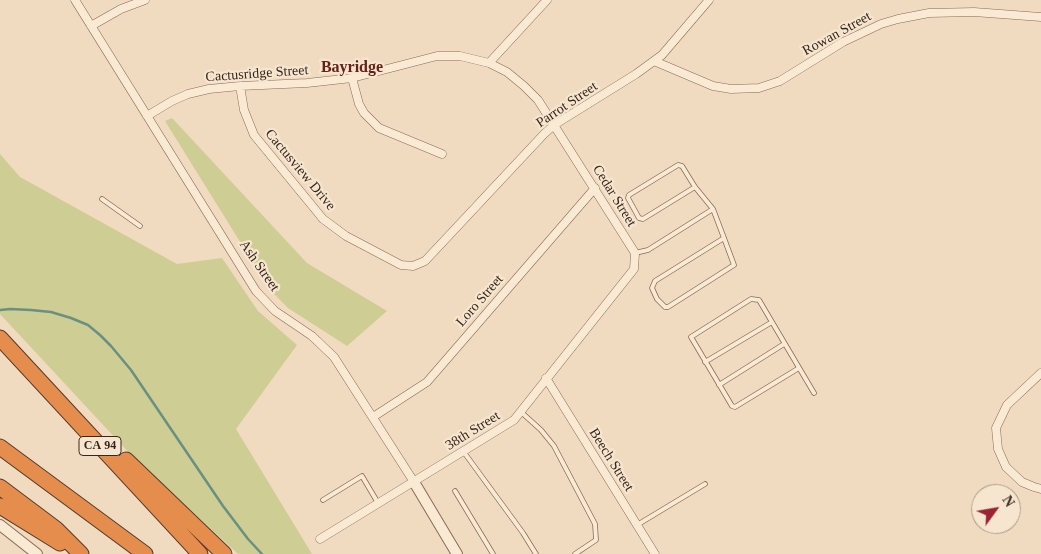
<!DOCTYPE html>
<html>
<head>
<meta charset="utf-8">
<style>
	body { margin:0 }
	#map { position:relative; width:1041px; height:554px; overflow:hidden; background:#f0dbc0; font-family:Georgia,serif }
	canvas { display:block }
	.north { position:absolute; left:971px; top:484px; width:50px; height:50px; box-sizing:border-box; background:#f7e6cf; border:1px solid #ab9987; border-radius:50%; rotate:58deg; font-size:14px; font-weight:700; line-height:20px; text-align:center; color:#38261c }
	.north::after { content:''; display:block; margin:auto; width:18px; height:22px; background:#9b2434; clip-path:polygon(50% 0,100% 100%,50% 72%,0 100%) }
</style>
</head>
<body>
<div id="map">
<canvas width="1041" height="554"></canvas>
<div class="north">N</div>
</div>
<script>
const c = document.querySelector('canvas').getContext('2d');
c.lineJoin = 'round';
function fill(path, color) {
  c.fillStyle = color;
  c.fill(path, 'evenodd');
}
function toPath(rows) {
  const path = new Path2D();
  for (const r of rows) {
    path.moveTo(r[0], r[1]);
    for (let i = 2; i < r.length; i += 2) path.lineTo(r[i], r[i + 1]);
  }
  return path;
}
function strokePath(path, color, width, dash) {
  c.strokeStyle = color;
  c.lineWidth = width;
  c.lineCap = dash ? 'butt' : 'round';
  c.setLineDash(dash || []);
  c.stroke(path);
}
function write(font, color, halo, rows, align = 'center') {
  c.font = font + ' Georgia,serif';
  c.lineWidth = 4.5;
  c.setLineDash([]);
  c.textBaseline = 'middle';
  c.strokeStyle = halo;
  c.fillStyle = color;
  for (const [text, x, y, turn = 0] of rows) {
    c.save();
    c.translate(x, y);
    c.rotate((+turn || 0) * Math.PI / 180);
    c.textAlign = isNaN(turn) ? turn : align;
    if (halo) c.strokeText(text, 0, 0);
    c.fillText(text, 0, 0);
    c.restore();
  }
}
fill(toPath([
	[172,118,307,263,387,311,347,346,288,308,270,290,165,121],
	[0,154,20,177,177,264,222,258,258,311,297,345,236,429,312,554,238,554,132,456,0,314]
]), '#cecd93');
strokePath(toPath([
	[0,310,10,309,31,310,51,312,71,318,88,325,100,335,111,346,131,370,223,506,248,539,262,554]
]), '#6a9081', 2.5);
const service = toPath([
	[102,199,140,226],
	[713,209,724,238,734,265,668,307,665,307,657,299,652,288,655,281,724,238],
	[635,253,648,250,713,209,695,187,682,166,678,165,629,195,628,198,639,218,643,219,695,187],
	[705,362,772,322],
	[799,368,735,407,732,406,691,337,751,299,759,300,814,393],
	[719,385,784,344],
	[521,412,541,430,554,446,595,524,596,540,575,554],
	[463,451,523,533,536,554],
	[455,491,493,554],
	[323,500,362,476,378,503],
	[637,525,705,484]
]);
const minor = toPath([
	[75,0,256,291,275,311,312,336,334,357,414,482],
	[91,26,121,9,145,0],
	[654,61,713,86,731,89,759,88,780,81,843,42,881,24,898,19,929,13,974,12,1041,17],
	[489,63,547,0],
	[352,78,359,104,364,113,379,128,442,154],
	[240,86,244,110,254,135,323,219,346,236,401,265,413,266,425,261,544,134,554,125,636,74,662,55,709,0],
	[147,116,172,101,188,94,209,89,240,86,307,83,352,78,437,56,460,56,489,63,507,72,524,86,538,100,635,253,634,269,514,420,320,539],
	[1041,373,1007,405,996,428,998,449,1006,467,1022,482,1034,487,1041,489],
	[546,378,655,554],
	[373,417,427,382,595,188]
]);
const tertiary = toPath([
	[414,482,457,554],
	[0,525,37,554]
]);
const motorway = toPath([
	[0,338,200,554],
	[0,447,145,554],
	[126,460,224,554],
	[0,487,56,529,81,554],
	[0,506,60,543]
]);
strokePath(service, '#896b57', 5.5);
strokePath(minor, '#896b57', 9);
strokePath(tertiary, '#896b57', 12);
strokePath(motorway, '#573a2c', 17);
strokePath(service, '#fae9d3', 4);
strokePath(minor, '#fae9d3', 8);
strokePath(tertiary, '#fae9d3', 10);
strokePath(motorway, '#e48d4c', 15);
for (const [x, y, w] of [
	[100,446,42]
]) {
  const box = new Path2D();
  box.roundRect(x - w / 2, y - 9.5, w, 19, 4);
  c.fillStyle = '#f7e6cf';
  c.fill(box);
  strokePath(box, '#38261c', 1);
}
write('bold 12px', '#38261c', null, [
	["CA 94",100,446]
]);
write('14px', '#38261c', '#f7e6cf', [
	["Rowan Street",837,34,-29],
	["Cactusridge Street",257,74,-4],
	["Parrot Street",567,105,-34],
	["Cactusview Drive",300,170,50],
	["Cedar Street",614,196,58],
	["Ash Street",259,266,55],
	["Loro Street",480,301,-49],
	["38th Street",473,431,-32],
	["Beech Street",611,460,58]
]);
write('bold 16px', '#67201a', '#f7e6cf', [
	["Bayridge",352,68]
]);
</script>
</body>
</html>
